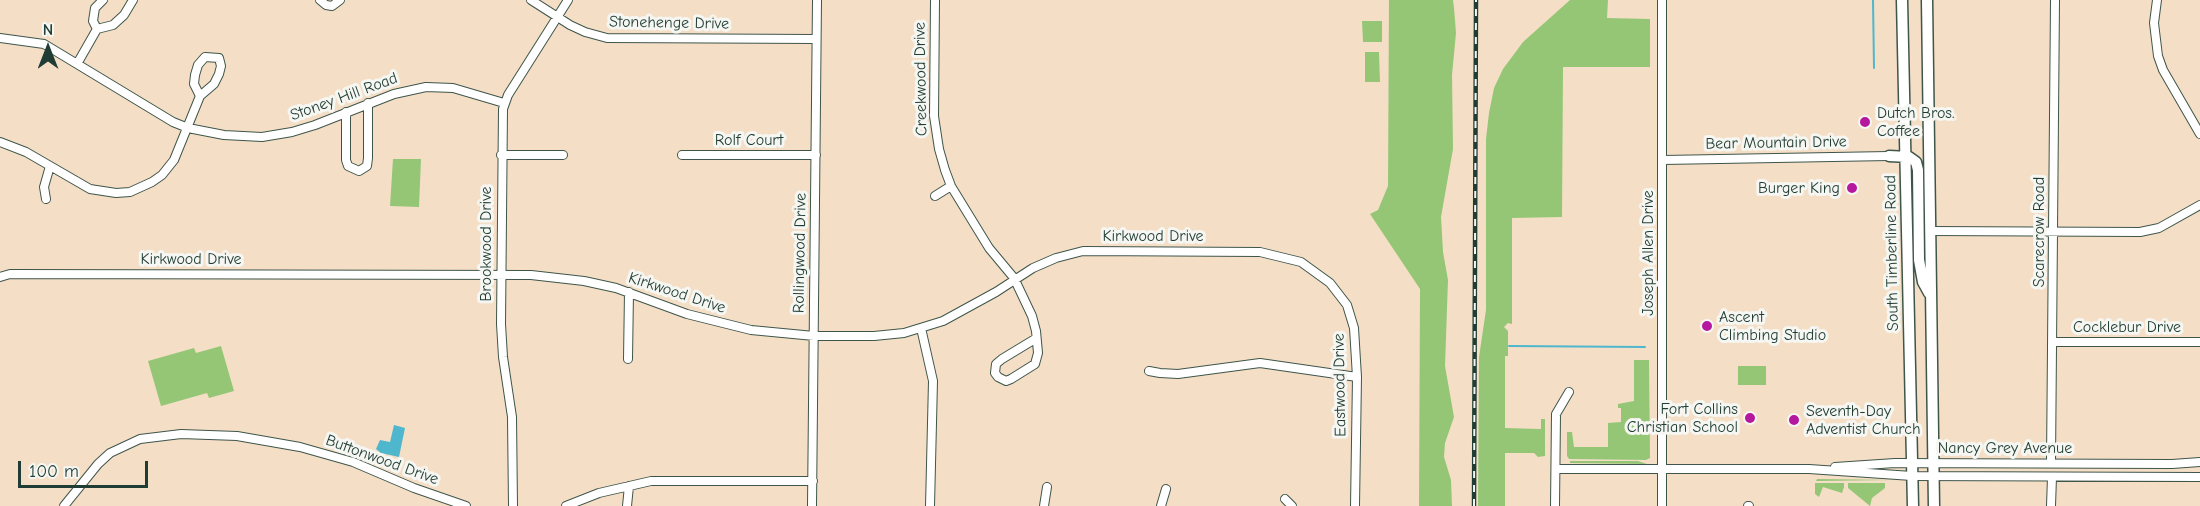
<!DOCTYPE html>
<html>
<head>
<meta charset="utf-8">
<style>
	body { margin:0 }
	#map { position:relative; width:2200px; height:506px; overflow:hidden; background:#f4dfc6; font-family:"Comic Neue",sans-serif }
	canvas { display:block }
	.north { position:absolute; left:18px; top:18px; width:60px; height:60px; -webkit-text-stroke:4px #f6f6f2; paint-order:stroke; rotate:0deg; font-size:16px; font-weight:700; line-height:24px; text-align:center; color:#1f3d34 }
	.north::after { content:''; display:block; margin:auto; width:21px; height:27px; background:#1f3d34; clip-path:polygon(50% 0,100% 100%,50% 72%,0 100%) }
	.scale { position:absolute; left:18px; top:461px; width:130px; height:27px; box-sizing:border-box; border:3px solid #1f3d34; border-top:0; padding-left:8px; font-size:18px; line-height:21px; white-space:nowrap; color:#1f3d34; -webkit-text-stroke:4px #f6f6f2; paint-order:stroke }
</style>
</head>
<body>
<div id="map">
<canvas width="2200" height="506"></canvas>
<div class="north">N</div>
<div class="scale">100 m</div>
</div>
<script>
const c = document.querySelector('canvas').getContext('2d');
c.lineJoin = 'round';
function fill(path, color) {
  c.fillStyle = color;
  c.fill(path, 'evenodd');
}
function toPath(rows) {
  const path = new Path2D();
  for (const r of rows) {
    path.moveTo(r[0], r[1]);
    for (let i = 2; i < r.length; i += 2) path.lineTo(r[i], r[i + 1]);
  }
  return path;
}
function strokePath(path, color, width, dash) {
  c.strokeStyle = color;
  c.lineWidth = width;
  c.lineCap = dash ? 'butt' : 'round';
  c.setLineDash(dash || []);
  c.stroke(path);
}
function write(font, color, halo, rows, align = 'center') {
  c.font = font + ' "Comic Neue",sans-serif';
  c.lineWidth = 6;
  c.setLineDash([]);
  c.textBaseline = 'middle';
  c.strokeStyle = halo;
  c.fillStyle = color;
  for (const [text, x, y, turn = 0] of rows) {
    c.save();
    c.translate(x, y);
    c.rotate((+turn || 0) * Math.PI / 180);
    c.textAlign = isNaN(turn) ? turn : align;
    if (halo) c.strokeText(text, 0, 0);
    c.fillText(text, 0, 0);
    c.restore();
  }
}
fill(toPath([
	[1389,0,1453,0,1454,8,1456,33,1452,75,1453,149,1441,217,1443,252,1448,280,1445,366,1454,417,1445,443,1444,457,1451,480,1452,506,1419,506,1420,289,1370,214,1378,210,1388,186],
	[1570,0,1608,0,1607,18,1650,19,1650,67,1563,67,1562,217,1512,218,1512,324,1508,323,1504,327,1508,331,1508,356,1505,356,1505,428,1541,429,1541,419,1545,419,1545,456,1538,457,1534,453,1505,453,1505,506,1478,506,1479,357,1486,310,1486,139,1489,113,1494,88,1503,69,1523,42],
	[1362,21,1382,21,1382,42,1363,42],
	[1365,52,1379,52,1380,82,1365,82],
	[393,159,421,159,419,207,390,206],
	[221,346,234,391,209,398,207,393,161,406,148,361,194,348,196,353],
	[1634,360,1649,360,1650,458,1646,460,1569,459,1567,456,1567,432,1572,432,1574,447,1608,447,1608,423,1621,422,1621,408,1618,408,1618,404,1634,401],
	[1738,366,1766,366,1766,385,1738,385],
	[1570,461,1638,461,1647,464,1570,463],
	[1817,479,1892,480,1816,481],
	[1815,483,1844,483,1844,487,1842,493,1823,487,1819,497,1815,494],
	[1848,483,1885,483,1885,488,1872,498,1870,506,1848,488]
]), '#94c676');
fill(toPath([
	[394,425,405,428,399,457,381,453,376,449,380,440,390,442]
]), '#4eb6cd');
strokePath(toPath([
	[1873,0,1874,68],
	[1509,346,1645,347]
]), '#4eb6cd', 2);
const minor = toPath([
	[320,0,326,5,332,6,340,0],
	[531,0,570,25,585,32,607,38,816,39],
	[935,0,934,116,939,149,945,170,951,186,989,248,1014,278,1032,316,1036,331,1038,353,1035,364,1011,379,1006,381,998,377,995,373,996,364,1002,359,1035,339],
	[2157,0,2154,23,2158,56,2163,70,2200,134],
	[97,29,113,25,124,15,133,0],
	[97,29,93,21,95,8,103,0],
	[0,38,44,44,173,122,188,128,224,135,262,137,292,132,315,125,394,94,426,87,453,88,504,103],
	[77,64,97,29],
	[346,112,346,160,348,166,359,171,367,166,368,158,368,103],
	[0,142,26,152,90,189,116,193,130,192,152,182,162,175,174,160,200,96,214,84,219,74,221,66,219,58,205,57,198,65,195,75,194,84,200,96],
	[501,155,563,155],
	[682,155,816,155],
	[1663,160,1889,156],
	[935,196,951,186],
	[46,199,44,187,50,166],
	[1930,231,2140,232,2159,228,2200,205],
	[0,277,10,274,531,275,584,281,616,288,687,314,751,330,814,336,874,336,904,333,943,321,996,292,1033,268,1056,258,1083,251,1260,252,1301,262,1330,283,1347,305,1354,328,1357,377,1355,506],
	[921,328,933,381,930,506],
	[2053,342,2200,342],
	[628,359,629,292],
	[1149,371,1160,373,1178,374,1260,363,1357,377],
	[2051,463,2055,0],
	[1835,467,1895,463,2172,464,2200,462],
	[1556,469,1809,469,1912,476,2200,477],
	[1285,499,1292,506],
	[64,506,98,464,110,453,140,439,181,434,237,436,300,447,353,462,414,488,466,506],
	[513,506,512,417,503,357,501,324,503,109,508,95,568,0],
	[566,506,599,493,651,481,813,481],
	[627,506,629,486],
	[812,506,817,0],
	[1044,506,1047,487],
	[1161,506,1166,489],
	[1555,506,1556,414,1569,392],
	[1662,506,1662,0],
	[1748,506,1749,506],
	[2051,506,2052,477]
]);
const major = toPath([
	[1902,0,1913,506],
	[1927,0,1934,506],
	[1889,156,1909,157,1916,162,1918,170,1919,260,1923,282,1929,293]
]);
strokePath(minor, '#3f554a', 10);
strokePath(major, '#3f554a', 13);
strokePath(minor, '#fff', 8);
strokePath(major, '#fff', 10);
const rail = toPath([
	[1474,506,1476,0]
]);
strokePath(rail, '#1f3d34', 4.5);
strokePath(rail, '#f6f6f2', 2, [7]);
for (const [x, y, r, color] of [
	[1865,122,6,"#b5179e"],
	[1852,188,6,"#b5179e"],
	[1707,326,6,"#b5179e"],
	[1750,418,6,"#b5179e"],
	[1794,420,6,"#b5179e"]
]) {
  const dot = new Path2D();
  dot.arc(x, y, r, 0, 2 * Math.PI);
  c.fillStyle = color;
  c.fill(dot);
  strokePath(dot, '#f6f6f2', 2);
}
write('16px', '#1f3d34', '#f6f6f2', [
	["Stonehenge Drive",669,23,1],
	["Creekwood Drive",921,79,-91],
	["Stoney Hill Road",344,97,-20],
	["Rolf Court",749,140],
	["Bear Mountain Drive",1776,143,-1],
	["Scarecrow Road",2039,232,-90],
	["Kirkwood Drive",1153,236],
	["Brookwood Drive",486,244,-90],
	["Rollingwood Drive",800,253,-89],
	["Joseph Allen Drive",1648,253,-90],
	["South Timberline Road",1892,253,-91],
	["Kirkwood Drive",191,259],
	["Kirkwood Drive",677,293,18],
	["Cocklebur Drive",2127,327],
	["Eastwood Drive",1340,385,-91],
	["Nancy Grey Avenue",2005,448],
	["Buttonwood Drive",382,460,20]
]);
write('16px', '#1f3d34', '#f6f6f2', [
	["Dutch Bros.",1877,113],
	["Coffee",1877,131],
	["Burger King",1840,188,"right"],
	["Ascent",1719,317],
	["Climbing Studio",1719,335],
	["Fort Collins",1738,409,"right"],
	["Christian School",1738,427,"right"],
	["Seventh-Day",1806,411],
	["Adventist Church",1806,429]
], 'left');
</script>
</body>
</html>
